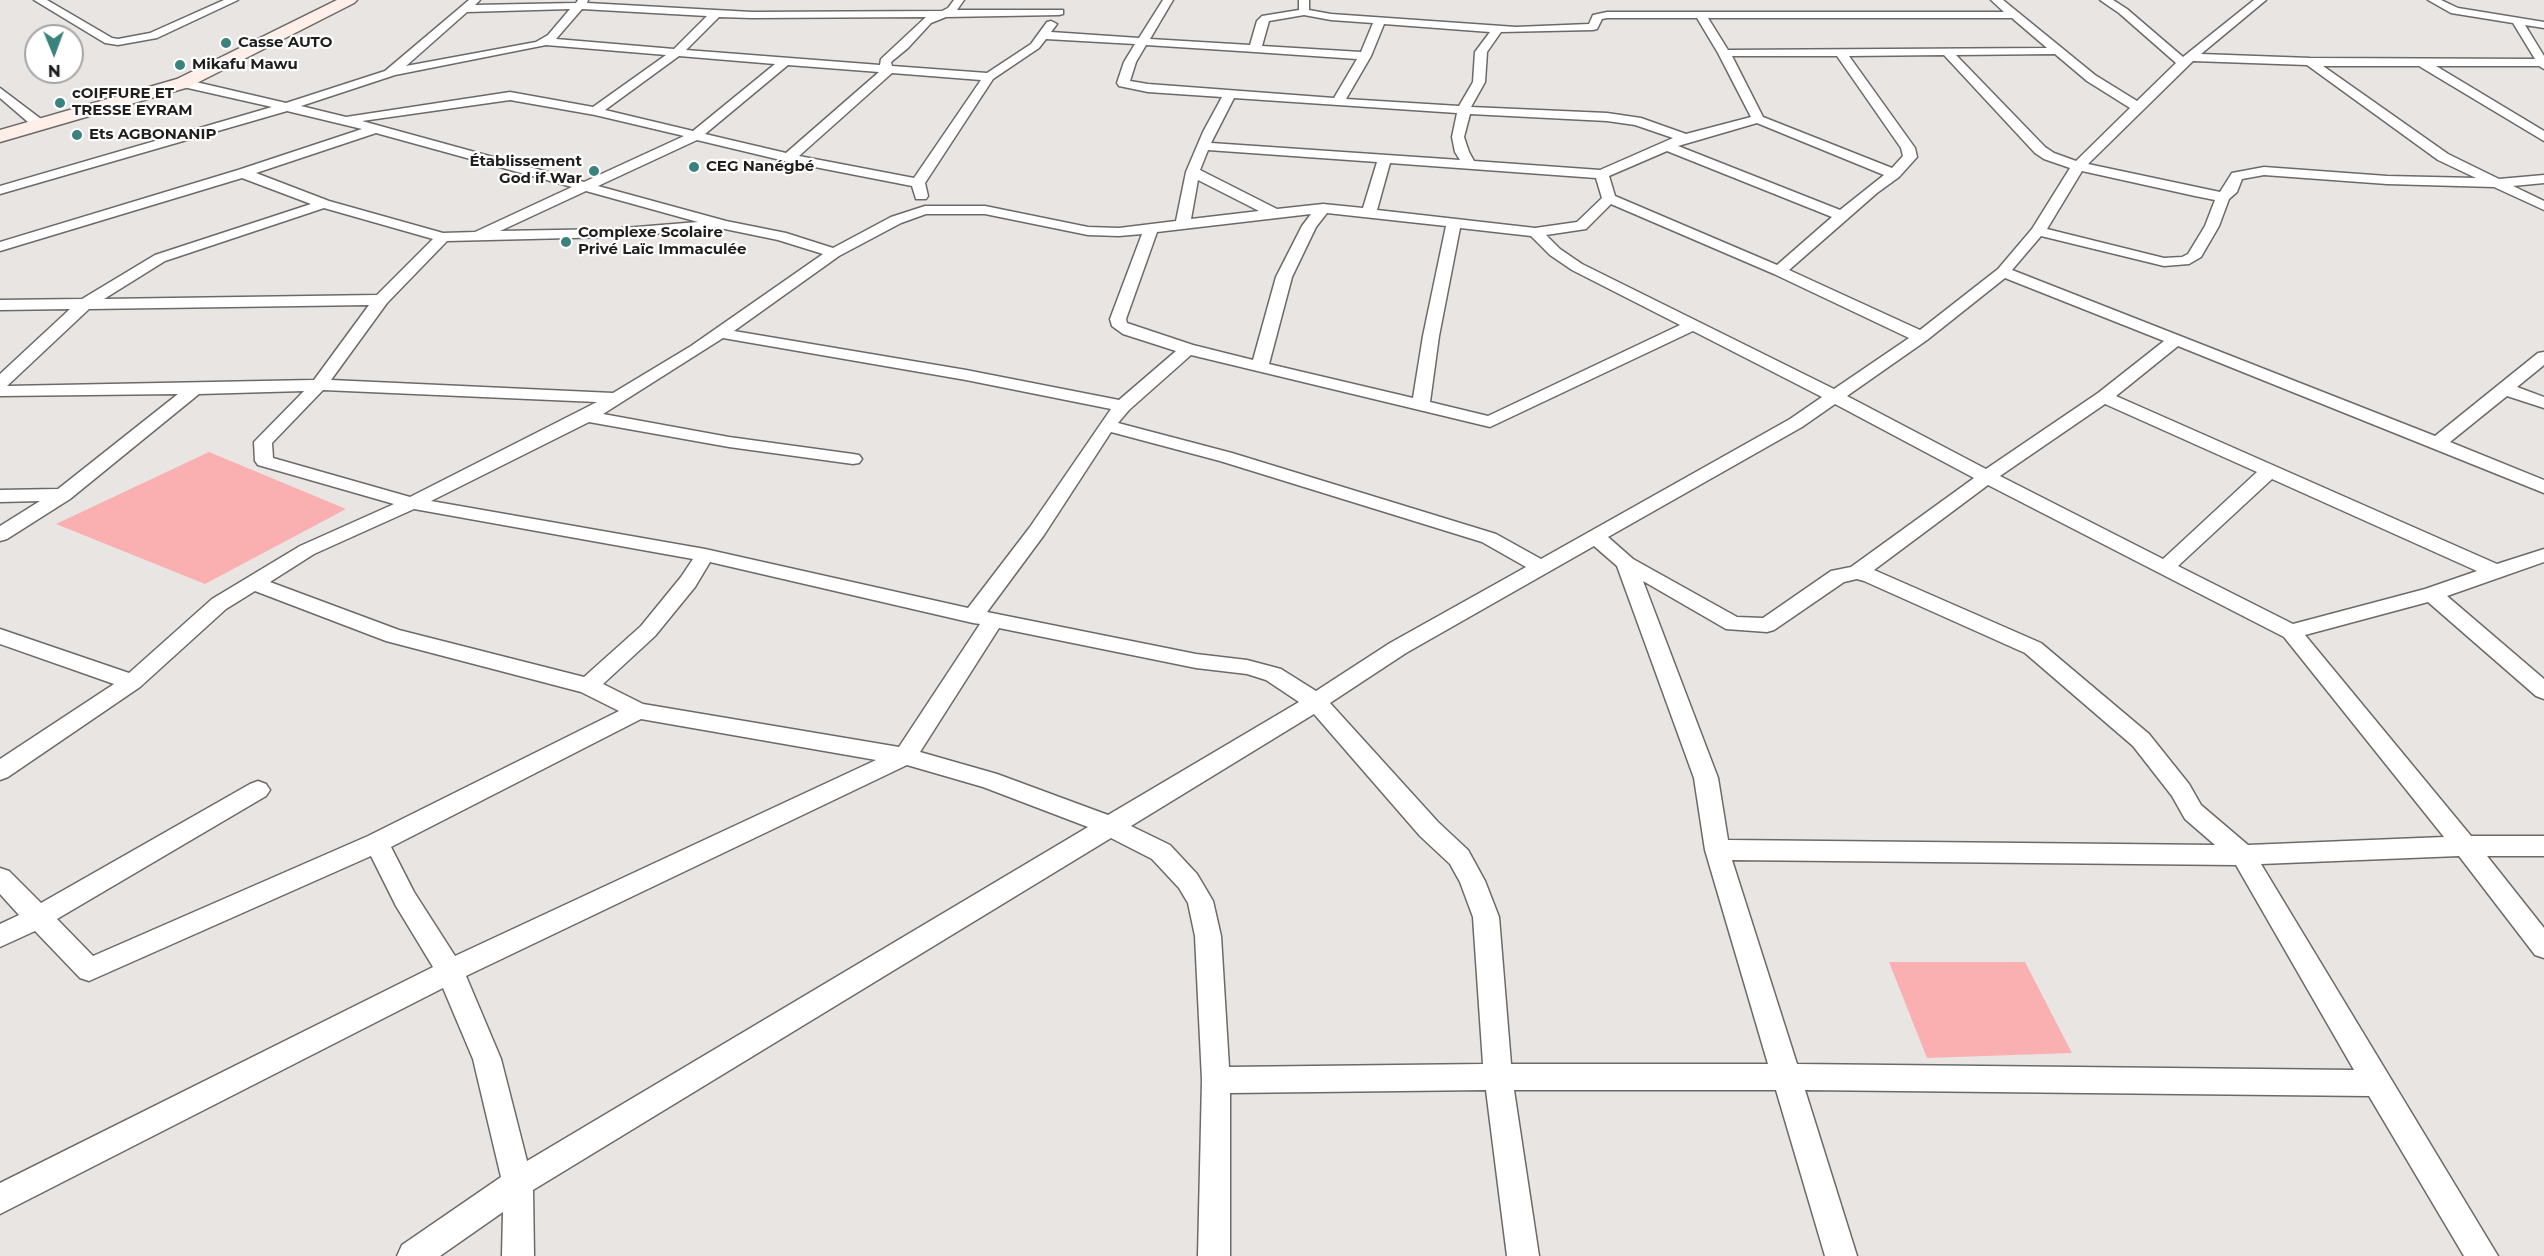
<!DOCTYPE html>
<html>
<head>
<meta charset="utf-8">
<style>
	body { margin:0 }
	#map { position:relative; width:2544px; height:1256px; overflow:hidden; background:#e8e5e3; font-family:Montserrat,sans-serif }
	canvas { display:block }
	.north { position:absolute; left:24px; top:24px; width:60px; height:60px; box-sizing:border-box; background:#fff; border:2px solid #a5a5a5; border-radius:50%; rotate:179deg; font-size:16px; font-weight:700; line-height:24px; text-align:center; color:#1f1e1d }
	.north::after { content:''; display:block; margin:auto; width:21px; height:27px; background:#3b827d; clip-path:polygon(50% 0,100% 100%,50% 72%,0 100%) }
</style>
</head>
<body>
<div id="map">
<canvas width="2544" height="1256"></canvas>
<div class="north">N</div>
</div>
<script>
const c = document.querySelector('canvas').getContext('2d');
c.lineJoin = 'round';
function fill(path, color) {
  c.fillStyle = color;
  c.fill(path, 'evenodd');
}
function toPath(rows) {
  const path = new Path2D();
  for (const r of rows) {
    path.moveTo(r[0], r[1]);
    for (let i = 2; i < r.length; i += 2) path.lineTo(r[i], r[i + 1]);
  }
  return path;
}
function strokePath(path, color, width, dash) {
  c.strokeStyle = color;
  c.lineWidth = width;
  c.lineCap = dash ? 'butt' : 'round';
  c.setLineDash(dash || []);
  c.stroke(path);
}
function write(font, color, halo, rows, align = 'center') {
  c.font = font + ' Montserrat,sans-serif';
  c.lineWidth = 4.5;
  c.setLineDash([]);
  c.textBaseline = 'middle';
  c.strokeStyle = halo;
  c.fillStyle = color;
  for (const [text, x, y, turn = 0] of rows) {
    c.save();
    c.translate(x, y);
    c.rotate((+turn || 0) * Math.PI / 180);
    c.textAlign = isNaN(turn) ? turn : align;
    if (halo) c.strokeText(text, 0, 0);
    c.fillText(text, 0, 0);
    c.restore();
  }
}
fill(toPath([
	[209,452,346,509,205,584,56,524],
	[1889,962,2025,962,2072,1053,1927,1058]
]), '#fab0b0');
const street = toPath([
	[34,0,47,0,112,38,118,39,150,33,224,0,238,0,157,38,118,45,105,43,34,0],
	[469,0,480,0,475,5,576,3,578,0,588,0,587,3,752,12,942,11,948,8,954,0,964,0,957,10,1063,10,1063,14,1059,15,946,17,931,23,908,48,891,62,892,66,987,73,1031,44,1047,22,1051,21,1057,24,1051,32,1139,38,1163,0,1173,0,1150,39,1250,45,1257,21,1262,16,1299,10,1299,0,1309,0,1309,10,1331,14,1516,27,1589,24,1593,15,1607,12,2004,12,1991,0,2003,0,2095,75,2137,101,2176,63,2119,13,2100,0,2113,0,2127,9,2183,57,2254,0,2266,0,2201,54,2310,58,2535,59,2513,23,2451,13,2428,0,2441,0,2458,8,2544,22,2544,28,2525,25,2544,56,2544,69,2539,66,2436,66,2544,131,2544,141,2419,66,2323,66,2448,154,2499,179,2544,175,2544,183,2513,186,2544,201,2544,210,2494,187,2387,184,2264,175,2242,179,2237,192,2229,199,2219,226,2201,257,2189,264,2164,266,2041,236,2012,270,2435,436,2538,353,2544,352,2544,365,2517,387,2544,397,2544,408,2507,396,2450,442,2544,480,2544,493,2178,346,2116,396,2497,564,2544,549,2544,562,2447,596,2544,679,2544,699,2536,696,2428,602,2305,635,2471,836,2544,836,2544,856,2487,856,2544,928,2544,958,2535,955,2459,856,2261,864,2498,1256,2464,1256,2369,1096,1805,1090,1857,1256,1825,1256,1776,1090,1514,1090,1539,1256,1507,1256,1486,1090,1230,1093,1230,1256,1198,1256,1202,1080,1195,936,1188,903,1179,888,1152,859,1111,838,533,1190,534,1256,502,1256,503,1212,440,1256,397,1256,402,1245,501,1177,473,1059,443,988,0,1214,0,1183,433,967,396,906,371,856,89,981,80,978,35,931,0,947,0,924,19,915,0,894,0,868,9,871,41,903,250,784,258,781,266,784,270,790,266,796,57,919,93,956,368,836,619,711,581,692,386,641,255,591,226,609,140,687,8,777,0,780,0,759,114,684,0,644,0,629,129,673,212,599,300,546,394,504,258,465,255,461,254,442,304,391,199,394,70,499,7,539,0,541,0,526,40,501,0,502,0,490,58,489,178,394,0,396,0,374,70,309,0,310,0,300,82,299,155,255,311,204,242,178,0,251,0,242,238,170,362,129,287,111,0,194,0,186,272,107,179,86,179,80,183,79,286,103,385,71,469,0],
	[570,9,548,35,536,42,406,66,467,12,570,9],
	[582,9,707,16,674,49,556,39,582,9],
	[1304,15,1331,20,1373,23,1361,52,1262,46,1269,21,1304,15],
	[719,17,752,18,926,17,881,59,880,65,686,50,719,17],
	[1607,18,1697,18,1718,53,1751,117,1686,134,1641,118,1607,113,1471,107,1485,82,1487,52,1501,32,1593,30,1597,29,1602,19,1607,18],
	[1708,18,2012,18,2047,48,1728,50,1708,18],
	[1384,24,1490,32,1475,52,1473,82,1459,106,1346,99,1371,56,1384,24],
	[1046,39,1135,44,1124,62,1117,83,1119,86,1148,92,1222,97,1203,132,1186,172,1176,221,1119,228,1088,227,985,206,925,206,891,217,833,248,786,233,726,221,598,186,697,140,789,162,912,186,916,199,926,199,928,196,925,183,993,79,1039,48,1046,39],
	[546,45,666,55,593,107,510,92,346,117,301,106,395,75,546,45],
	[1146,45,1255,52,1357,59,1334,98,1148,84,1130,81,1136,62,1146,45],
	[2055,54,2087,81,2130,108,2076,161,2054,153,2045,147,1956,55,2055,54],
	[1944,55,2035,153,2044,159,2070,168,2032,229,1998,269,1920,330,1789,270,1877,193,1899,177,1917,157,1915,148,1849,56,1944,55],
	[679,56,775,64,693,131,605,110,679,56],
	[1732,56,1837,56,1901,148,1903,156,1892,168,1763,117,1732,56],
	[2193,61,2307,65,2438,160,2476,178,2387,176,2264,167,2232,173,2220,192,2088,164,2193,61],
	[788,65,879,72,786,153,705,134,788,65],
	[892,73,981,80,914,178,799,156,892,73],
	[1234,98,1457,113,1452,137,1455,152,1460,160,1211,143,1234,98],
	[510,100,595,115,684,136,584,182,362,121,510,100],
	[1470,114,1607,121,1635,125,1673,138,1600,170,1474,161,1469,152,1464,137,1470,114],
	[1757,123,1884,175,1840,210,1678,146,1757,123],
	[376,133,572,187,475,232,443,233,329,201,256,173,376,133],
	[1208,150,1377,162,1363,208,1323,204,1277,209,1200,170,1208,150],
	[1667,151,1832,217,1777,265,1615,196,1609,176,1667,151],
	[1390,163,1596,178,1602,198,1577,222,1535,228,1377,210,1390,163],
	[2082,171,2195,196,2215,200,2205,226,2188,254,2182,257,2164,258,2047,229,2082,171],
	[1198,180,1259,211,1191,219,1198,180],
	[586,191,698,222,612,229,500,231,586,191],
	[1611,204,1774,274,1909,338,1834,389,1582,264,1560,249,1546,235,1586,229,1611,204],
	[324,208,433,239,377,295,104,299,165,261,324,208],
	[1327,213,1446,226,1423,336,1413,398,1269,364,1292,277,1316,227,1327,213],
	[926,214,985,214,1088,235,1119,236,1142,234,1110,319,1112,326,1123,334,1176,351,1119,400,966,370,734,331,839,256,901,223,926,214],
	[1311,214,1302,226,1276,277,1253,360,1193,345,1127,323,1126,319,1157,232,1311,214],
	[715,227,778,240,823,254,691,346,613,393,331,380,387,303,447,241,612,237,708,230,715,227],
	[1460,228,1531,236,1550,255,1572,270,1680,325,1488,416,1430,402,1439,336,1460,228],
	[2005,278,2164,341,2098,393,1986,469,1847,396,1927,340,2005,278],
	[369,305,314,380,7,386,89,309,369,305],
	[1693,331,1822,397,1790,419,1541,559,1496,534,1232,453,1118,423,1129,410,1191,355,1490,427,1693,331],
	[723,338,966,380,1111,409,1030,527,968,608,705,549,431,501,589,422,729,447,853,464,859,463,862,459,859,455,853,454,729,437,603,414,723,338],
	[323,390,597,402,410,497,273,458,272,443,323,390],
	[1835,404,1974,478,1851,567,1831,571,1763,618,1737,617,1633,559,1608,537,1802,427,1835,404],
	[2105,404,2257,472,2163,559,2000,476,2105,404],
	[1111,432,1220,461,1482,542,1526,567,1390,643,1316,691,1281,669,1247,660,1196,654,987,612,1044,535,1111,432],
	[2272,479,2477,571,2425,589,2293,624,2178,566,2272,479],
	[1988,485,2284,637,2444,837,2248,845,2201,805,2189,784,2149,734,2041,643,1874,570,1988,485],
	[414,509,693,559,681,577,641,626,584,677,399,630,270,582,314,554,414,509],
	[1594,546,1617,566,1694,778,1705,850,1768,1064,1511,1064,1499,917,1485,881,1468,850,1438,822,1330,703,1406,653,1594,546],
	[710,562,973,623,980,624,899,747,643,704,603,684,655,636,695,587,710,562],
	[1857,579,1864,581,2025,653,2133,746,2172,796,2185,819,2215,845,1728,840,1718,778,1643,581,1726,629,1767,632,1774,630,1844,582,1857,579],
	[999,628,1196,668,1247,674,1266,680,1299,702,1108,815,997,774,920,752,999,628],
	[1314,714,1420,836,1450,864,1460,882,1473,917,1483,1064,1229,1067,1221,936,1213,901,1197,874,1170,845,1131,826,1314,714],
	[641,719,876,760,455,956,414,892,391,847,641,719],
	[907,765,983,787,1088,827,527,1161,501,1059,466,976,907,765],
	[1732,860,2236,865,2354,1070,1797,1064,1732,860],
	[0,88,45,122,46,125,45,128,35,128,0,98,0,88]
]);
const secondary = toPath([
	[337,0,357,0,354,3,189,87,0,142,0,130,177,79,337,0]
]);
strokePath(street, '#6c6a68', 3);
strokePath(secondary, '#6c6a68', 3);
fill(street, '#fff');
fill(secondary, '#ffefe8');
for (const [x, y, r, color] of [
	[226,43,6,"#3b827d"],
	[180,65,6,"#3b827d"],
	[60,103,6,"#3b827d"],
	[77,135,6,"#3b827d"],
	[694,167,6,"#3b827d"],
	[594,171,6,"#3b827d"],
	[566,242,6,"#3b827d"]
]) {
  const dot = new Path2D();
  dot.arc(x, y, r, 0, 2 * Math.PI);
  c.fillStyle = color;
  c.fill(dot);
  strokePath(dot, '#fff', 2);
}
write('bold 15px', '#1f1e1d', '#fff', [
	["Casse AUTO",238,43],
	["Mikafu Mawu",192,65],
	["cOIFFURE ET",72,94],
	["TRESSE EYRAM",72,111],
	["Ets AGBONANIP",89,135],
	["Établissement",582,162,"right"],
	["God if War",582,179,"right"],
	["CEG Nanégbé",706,167],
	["Complexe Scolaire",578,233],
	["Privé Laïc Immaculée",578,250]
], 'left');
</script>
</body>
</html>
